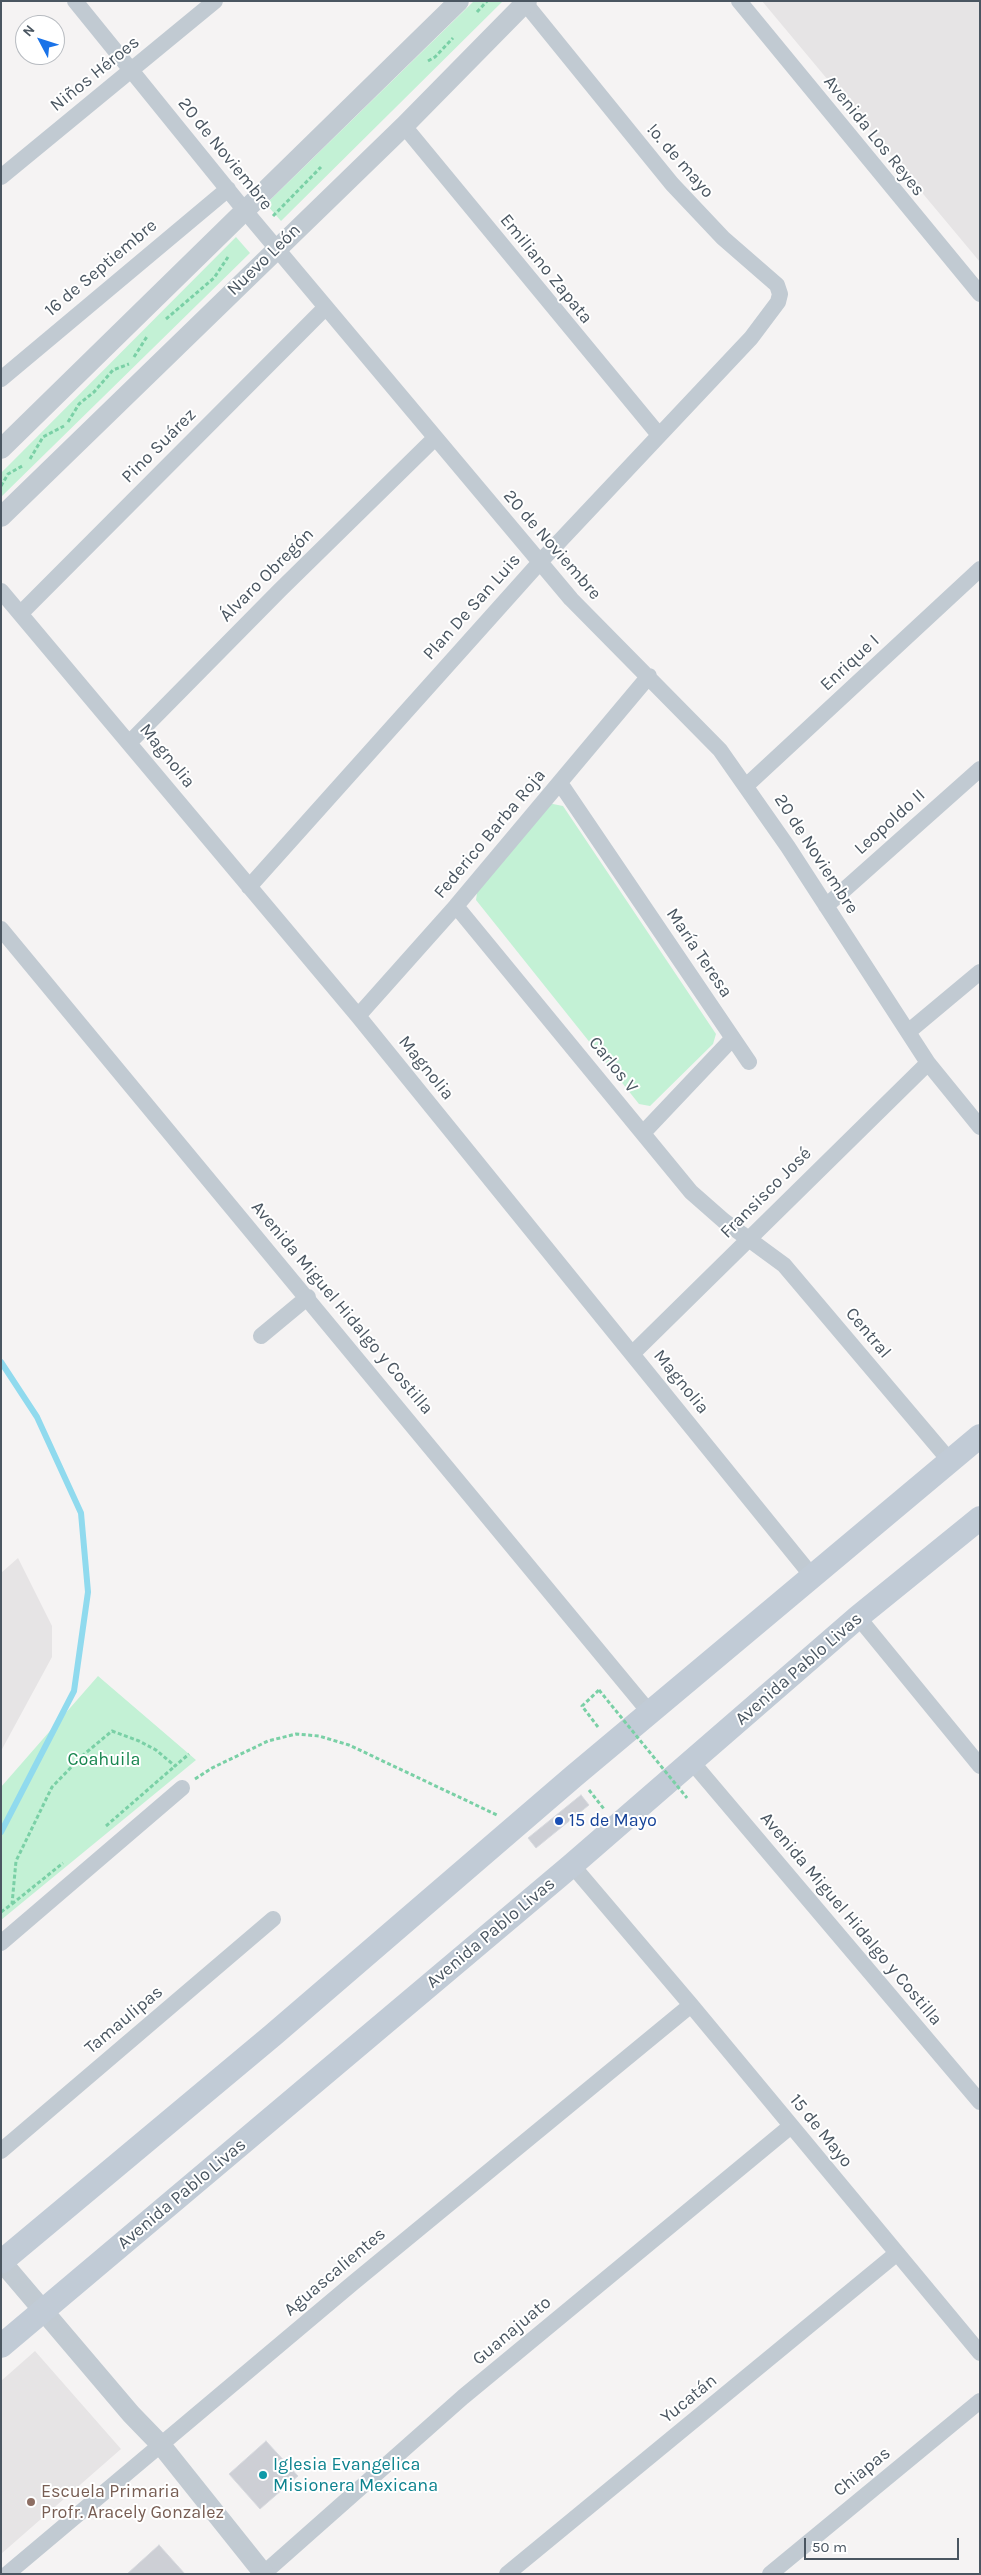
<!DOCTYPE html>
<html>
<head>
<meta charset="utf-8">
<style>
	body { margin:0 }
	#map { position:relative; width:981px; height:2575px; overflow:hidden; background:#f5f3f3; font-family:Karla,sans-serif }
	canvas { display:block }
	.frame { position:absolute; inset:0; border:2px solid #4a5661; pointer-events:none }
	.north { position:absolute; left:15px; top:15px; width:50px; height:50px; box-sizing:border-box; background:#fff; border:1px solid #b7bbc0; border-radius:50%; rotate:310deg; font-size:14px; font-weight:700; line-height:20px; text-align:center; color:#4a5661 }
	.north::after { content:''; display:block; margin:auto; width:18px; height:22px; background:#1a73e8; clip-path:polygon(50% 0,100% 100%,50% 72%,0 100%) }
	.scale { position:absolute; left:804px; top:2538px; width:155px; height:22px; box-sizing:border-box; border:2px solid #4a5661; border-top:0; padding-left:6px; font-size:15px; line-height:18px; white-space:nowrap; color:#4a5661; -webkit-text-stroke:4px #fff; paint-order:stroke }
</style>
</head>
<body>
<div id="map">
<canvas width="981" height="2575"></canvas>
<div class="frame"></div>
<div class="north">N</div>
<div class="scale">50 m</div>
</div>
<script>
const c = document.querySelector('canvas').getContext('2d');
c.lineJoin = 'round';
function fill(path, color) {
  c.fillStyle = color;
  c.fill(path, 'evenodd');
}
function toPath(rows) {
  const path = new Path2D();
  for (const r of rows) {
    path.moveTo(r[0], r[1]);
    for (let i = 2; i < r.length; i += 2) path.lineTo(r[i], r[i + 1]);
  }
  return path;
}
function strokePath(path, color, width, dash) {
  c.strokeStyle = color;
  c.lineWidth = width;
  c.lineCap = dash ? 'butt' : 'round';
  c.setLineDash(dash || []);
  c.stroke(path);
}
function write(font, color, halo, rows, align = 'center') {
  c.font = font + ' Karla,sans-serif';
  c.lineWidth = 4;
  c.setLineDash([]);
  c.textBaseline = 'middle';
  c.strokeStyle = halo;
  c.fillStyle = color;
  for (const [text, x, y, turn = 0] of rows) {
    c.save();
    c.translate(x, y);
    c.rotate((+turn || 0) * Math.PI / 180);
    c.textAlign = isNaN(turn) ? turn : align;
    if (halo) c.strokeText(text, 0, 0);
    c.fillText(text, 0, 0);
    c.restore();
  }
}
fill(toPath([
	[762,1,980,1,980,262],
	[18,1558,52,1626,52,1657,1,1751,1,1573],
	[35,2351,121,2449,1,2554,1,2381]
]), '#e6e4e5');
fill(toPath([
	[474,1,503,1,281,221,266,204],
	[236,237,250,253,1,497,1,473],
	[548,803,563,806,716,1034,713,1044,650,1106,639,1104,476,900,478,886],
	[98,1676,196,1760,1,1920,1,1787]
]), '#c3f1d5');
strokePath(toPath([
	[1,1362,37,1417,81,1513,88,1592,74,1691,1,1832]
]), '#90daee', 6);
const building = toPath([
	[581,1795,589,1805,536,1848,528,1838,581,1795],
	[266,2441,298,2476,260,2509,229,2474,266,2441],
	[159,2545,185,2574,127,2574,159,2545]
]);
fill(building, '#cdcfd5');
strokePath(building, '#d7d9de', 1);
strokePath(toPath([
	[477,12,487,1],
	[428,61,435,57,453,38],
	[273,216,321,167],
	[166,319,214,278,228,257],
	[134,357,148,335],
	[68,422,79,404,94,392,113,370,129,364],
	[30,459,43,437,64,426],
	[1,486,8,474,24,465],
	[598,1727,582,1706,599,1690],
	[195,1779,212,1768,268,1741,296,1734,319,1736,349,1745,497,1815],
	[589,1790,604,1809],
	[106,1826,175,1766],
	[12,1904,63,1863],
	[1,1912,12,1904,16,1861,52,1787,82,1756,112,1731,139,1741,156,1750,175,1766,189,1754]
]), '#7ad0a6', 3, [4, 2.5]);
strokePath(toPath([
	[75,1,246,212,571,599,720,750,788,847,928,1063,980,1127],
	[739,1,980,294],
	[404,126,659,435],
	[1,177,215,1],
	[1,379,228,189],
	[1,591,358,1016,812,1576],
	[21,613,325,308],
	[130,742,280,590,435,438],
	[560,783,749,1062],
	[747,785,980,569],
	[249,887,540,562,751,338,778,302,780,294,777,285,723,238,672,184,525,3],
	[456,906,691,1192,724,1221,784,1265,950,1461],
	[826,906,980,769],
	[1,929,650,1713],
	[358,1016,456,906,649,676],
	[908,1032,980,972],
	[643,1133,732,1039],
	[261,1336,308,1297],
	[633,1353,928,1063],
	[858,1617,980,1766],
	[692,1762,980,2102],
	[572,1865,691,2005,980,2353],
	[1,1943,182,1788],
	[1,2151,273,1919],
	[7,2574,353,2283,691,2005],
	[263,2574,463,2397,791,2126],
	[507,2574,896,2254],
	[770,2574,980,2401]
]), '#c1cad2', 16);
strokePath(toPath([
	[1,449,459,1],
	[1,517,404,126,527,1],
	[1,2261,131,2414,161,2445,264,2574]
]), '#c1cad2', 20);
strokePath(toPath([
	[1,2262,273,2035,574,1776,980,1436],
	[1,2346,572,1865,858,1617,980,1518]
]), '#c1cbd6', 24);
strokePath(toPath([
	[599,1690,687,1798]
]), '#7ad0a6', 3, [4, 2.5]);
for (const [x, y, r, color] of [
	[559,1821,5,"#1a4fb4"],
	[263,2475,5,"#0f9aa8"],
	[31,2502,5,"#8d6e63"]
]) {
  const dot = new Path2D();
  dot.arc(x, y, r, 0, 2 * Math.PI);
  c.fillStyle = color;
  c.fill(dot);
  strokePath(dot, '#fff', 2);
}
write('18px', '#4a5661', '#fff', [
	["Niños Héroes",95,74,-39],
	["Avenida Los Reyes",874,136,51],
	["20 de Noviembre",225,154,51],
	["!o. de mayo",680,161,49],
	["Nuevo León",264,260,-44],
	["16 de Septiembre",101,268,-40],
	["Emiliano Zapata",546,269,51],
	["Pino Suárez",159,446,-45],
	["20 de Noviembre",552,545,49],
	["Álvaro Obregón",267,575,-45],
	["Plan De San Luis",472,607,-48],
	["Enrique I",850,663,-43],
	["Magnolia",167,756,51],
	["Leopoldo II",890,822,-42],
	["Federico Barba Roja",490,834,-50],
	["20 de Noviembre",816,854,57],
	["María Teresa",699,953,56],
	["Carlos V",613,1065,51],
	["Magnolia",426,1068,51],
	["Fransisco José",766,1193,-45],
	["Avenida Miguel Hidalgo y Costilla",342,1308,50],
	["Central",868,1333,50],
	["Magnolia",681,1382,51],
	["Avenida Pablo Livas",799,1669,-41],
	["Avenida Miguel Hidalgo y Costilla",851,1919,50],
	["Avenida Pablo Livas",491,1933,-40],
	["Tamaulipas",124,2020,-40],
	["15 de Mayo",821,2131,51],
	["Avenida Pablo Livas",182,2194,-40],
	["Aguascalientes",335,2272,-40],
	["Guanajuato",512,2331,-40],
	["Yucatán",689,2399,-39],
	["Chiapas",862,2472,-39]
]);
write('18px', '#17864f', '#fff', [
	["Coahuila",104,1760]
]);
write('18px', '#164399', '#fff', [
	["15 de Mayo",569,1821]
], 'left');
write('18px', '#0d838f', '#fff', [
	["Iglesia Evangelica",273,2465],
	["Misionera Mexicana",273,2486]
], 'left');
write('18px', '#785e54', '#fff', [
	["Escuela Primaria",41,2492],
	["Profr. Aracely Gonzalez",41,2513]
], 'left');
</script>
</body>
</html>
